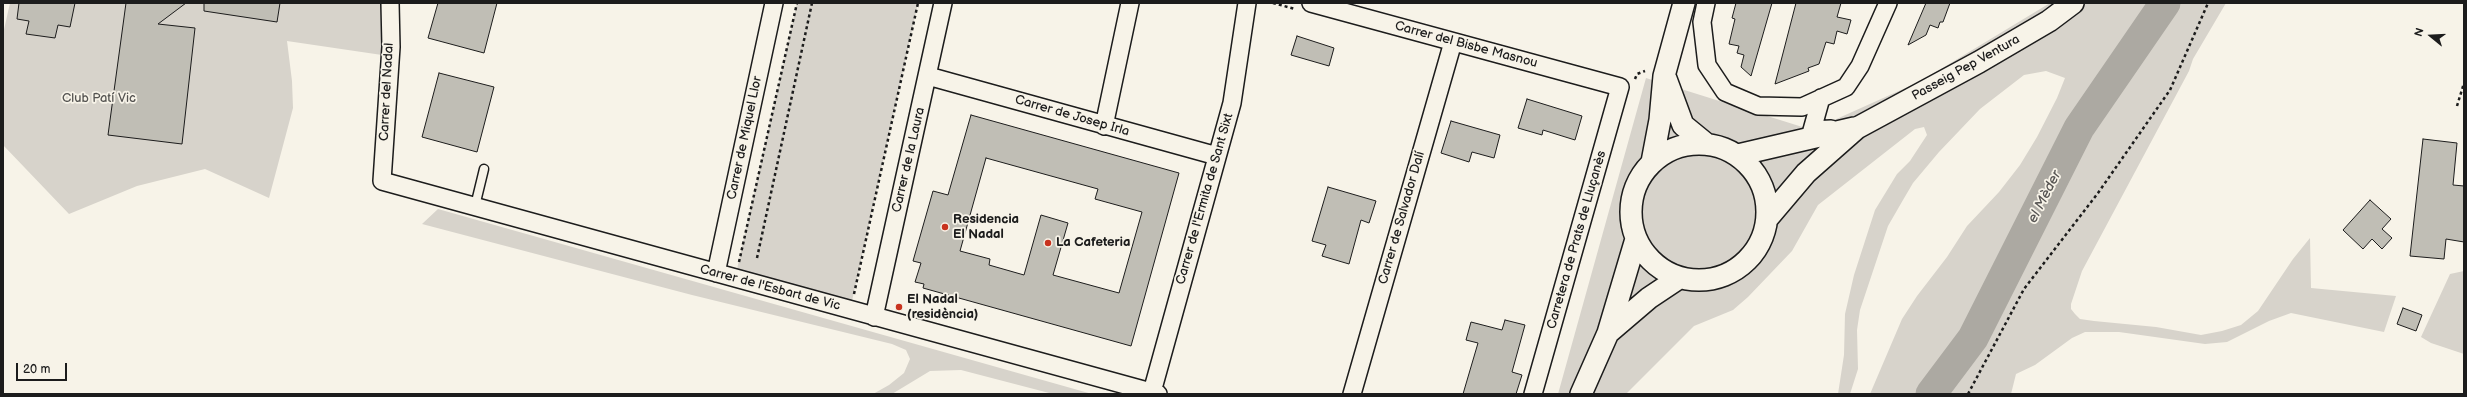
<!DOCTYPE html>
<html>
<head>
<meta charset="utf-8">
<style>
	body { margin:0 }
	#map { position:relative; width:2467px; height:397px; overflow:hidden; background:#f7f3e8; font-family:"Balsamiq Sans",sans-serif }
	canvas { display:block }
	.frame { position:absolute; inset:0; border:4px solid #1c1c1c; pointer-events:none }
	.north { position:absolute; left:2411px; top:16px; width:40px; height:40px; -webkit-text-stroke:3px #f7f3e8; paint-order:stroke; rotate:288deg; font-size:11px; font-weight:700; line-height:16px; text-align:center; color:#1c1c1c }
	.north::after { content:''; display:block; margin:auto; width:14px; height:18px; background:#1c1c1c; clip-path:polygon(50% 0,100% 100%,50% 72%,0 100%) }
	.scale { position:absolute; left:16px; top:363px; width:51px; height:18px; box-sizing:border-box; border:2px solid #1c1c1c; border-top:0; padding-left:5px; font-size:12px; line-height:14px; white-space:nowrap; color:#1c1c1c; -webkit-text-stroke:3px #f7f3e8; paint-order:stroke }
</style>
</head>
<body>
<div id="map">
<canvas width="2467" height="397"></canvas>
<div class="frame"></div>
<div class="north">N</div>
<div class="scale">20 m</div>
</div>
<script>
const c = document.querySelector('canvas').getContext('2d');
c.lineJoin = 'round';
function fill(path, color) {
  c.fillStyle = color;
  c.fill(path, 'evenodd');
}
function toPath(rows) {
  const path = new Path2D();
  for (const r of rows) {
    if (r.length === 3) {
      path.moveTo(r[0] + r[2], r[1]);
      path.arc(r[0], r[1], r[2], 0, 2 * Math.PI);
      continue;
    }
    path.moveTo(r[0], r[1]);
    for (let i = 2; i < r.length; i += 2) path.lineTo(r[i], r[i + 1]);
  }
  return path;
}
function strokePath(path, color, width, dash) {
  c.strokeStyle = color;
  c.lineWidth = width;
  c.lineCap = dash ? 'butt' : 'round';
  c.setLineDash(dash || []);
  c.stroke(path);
}
function write(font, color, halo, rows, align = 'center') {
  c.font = font + ' "Balsamiq Sans",sans-serif';
  c.lineWidth = 3.5;
  c.setLineDash([]);
  c.textBaseline = 'middle';
  c.strokeStyle = halo;
  c.fillStyle = color;
  for (const [text, x, y, turn = 0] of rows) {
    c.save();
    c.translate(x, y);
    c.rotate((+turn || 0) * Math.PI / 180);
    c.textAlign = isNaN(turn) ? turn : align;
    if (halo) c.strokeText(text, 0, 0);
    c.fillText(text, 0, 0);
    c.restore();
  }
}
fill(toPath([
	[10,3,381,3,382,55,287,41,292,81,293,108,269,198,205,169,137,186,69,214,3,145,3,34],
	[797,3,918,3,850,310,735,278],
	[2050,3,2226,3,2193,59,2189,71,2082,271,2071,304,2071,309,2075,314,2080,319,2094,321,2156,327,2201,335,2222,331,2241,325,2258,311,2293,259,2310,238,2311,288,2396,296,2384,332,2291,313,2269,321,2227,342,2205,344,2119,332,2085,332,2072,338,2035,365,2016,374,2011,394,1870,394,1902,319,1917,296,1947,257,1967,226,1999,192,2020,165,2037,137,2057,98,2065,78,2046,71,2024,75,1980,109,1939,152,1913,183,1903,200,1888,226,1860,310,1857,330,1858,369,1850,394,1838,394,1844,355,1845,314,1854,275,1875,210,1897,174,1910,161,1927,135,1924,127,1915,129,1818,205,1792,251,1748,297,1733,310,1694,326,1626,394,1558,394,1646,78,1812,130,1921,81],
	[438,209,1092,394,1053,394,961,370,930,371,892,394,873,394,889,385,904,373,910,359,906,350,892,344,692,295,422,224],
	[2464,271,2464,354,2431,343,2421,337,2450,274]
]), '#d7d3cb');
strokePath(toPath([
	[1931,394,1973,338,2079,128,2165,3]
]), '#aca9a2', 31);
const building = toPath([
	[19,3,75,3,70,27,58,25,55,38,26,34,29,21,17,19,19,3],
	[126,3,186,3,158,24,195,28,182,144,108,135,126,3],
	[204,3,280,3,277,22,204,11,204,3],
	[438,3,497,3,484,53,428,38,438,3],
	[1736,3,1772,3,1751,76,1741,67,1744,55,1737,53,1739,46,1729,44,1735,19,1732,18,1736,3],
	[1796,3,1841,3,1837,17,1851,20,1847,34,1837,31,1834,44,1826,42,1819,64,1808,68,1809,71,1775,84,1796,3],
	[1926,3,1950,3,1943,22,1940,22,1938,28,1930,25,1926,35,1908,45,1926,3],
	[1297,36,1334,48,1329,66,1291,55,1297,36],
	[439,73,494,87,477,152,422,137,439,73],
	[1527,99,1582,116,1575,140,1543,130,1542,135,1518,128,1527,99],
	[971,115,1179,173,1131,346,923,288,924,284,915,282,921,263,913,261,933,191,948,195,971,115],
	[986,158,1098,189,1095,199,1142,212,1119,293,1053,275,1068,223,1041,215,1024,275,989,265,990,259,960,251,986,158],
	[1451,121,1500,135,1494,158,1472,152,1469,162,1441,153,1451,121],
	[2423,139,2457,143,2453,185,2464,186,2464,242,2446,239,2444,259,2410,256,2423,139],
	[1328,187,1376,201,1369,223,1361,220,1349,264,1322,256,1326,245,1312,241,1328,187],
	[2370,200,2391,219,2382,229,2392,238,2382,249,2372,239,2363,249,2343,230,2370,200],
	[2403,308,2422,315,2416,331,2397,324,2403,308],
	[1505,320,1525,325,1512,372,1522,375,1516,394,1463,394,1478,343,1466,340,1471,322,1502,330,1505,320]
]);
fill(building, '#c0beb5');
strokePath(building, '#1c1c1c', 1);
const service = toPath([
	[475,206,484,169]
]);
const minor = toPath([
	[390,3,391,47,382,181,1158,394],
	[1311,3,1620,87,1533,394],
	[1706,3,1702,22,1707,65,1725,92,1758,106,1802,107,1846,87,1860,66,1888,3],
	[928,76,1217,156],
	[1821,98,1812,130,1831,129],
	[1104,126,1130,3],
	[716,273,774,3],
	[874,317,943,3],
	[1152,392,1232,103,1247,3],
	[1352,394,1453,42]
]);
const tertiary = toPath([
	[1666,79,1683,125,1705,143],
	[1699,212,68],
	[1738,155,1854,128],
	[1652,162,1660,120,1664,76,1684,3],
	[1767,219,1806,173,1857,128,1979,62,2049,21,2073,3],
	[1608,333,1649,298,1679,278],
	[1581,394,1608,333,1636,239]
]);
strokePath(service, '#1c1c1c', 11);
strokePath(minor, '#1c1c1c', 20);
strokePath(tertiary, '#1c1c1c', 24);
strokePath(toPath([
	[1273,3,1295,9],
	[1635,79,1637,74,1645,71],
	[2457,106,2464,83],
	[757,258,812,3],
	[739,262,797,3],
	[854,294,918,3],
	[1968,394,2024,289,2098,193,2170,90,2208,3]
]), '#1c1c1c', 2.5, [3, 3]);
strokePath(service, '#f7f3e8', 8);
strokePath(minor, '#f7f3e8', 17);
strokePath(tertiary, '#f7f3e8', 21);
for (const [x, y, r, color] of [
	[945,227,4,"#c8321e"],
	[1048,243,4,"#c8321e"],
	[899,307,4,"#c8321e"]
]) {
  const dot = new Path2D();
  dot.arc(x, y, r, 0, 2 * Math.PI);
  c.fillStyle = color;
  c.fill(dot);
  strokePath(dot, '#f7f3e8', 1.5);
}
write('13px', '#1c1c1c', '#f7f3e8', [
	["Carrer del Bisbe Masnou",1466,45,15],
	["Passeig Pep Ventura",1966,68,-29],
	["Carrer del Nadal",387,92,-87],
	["Carrer de Josep Irla",1072,116,16],
	["Carrer de Miquel Llor",745,138,-78],
	["Carrer de la Laura",909,160,-77],
	["Carrer de l'Ermita de Sant Sixt",1205,199,-74],
	["Carrer de Salvador Dalí",1402,218,-74],
	["Carretera de Prats de Lluçanès",1577,240,-74],
	["Carrer de l'Esbart de Vic",770,288,15]
]);
write('13px', '#545351', '#f7f3e8', [
	["Club Patí Vic",99,99]
]);
write('bold 13px', '#1c1c1c', '#f7f3e8', [
	["Residencia",953,220],
	["El Nadal",953,235],
	["La Cafeteria",1056,243],
	["El Nadal",907,300],
	["(residència)",907,315]
], 'left');
write('italic 14px', '#565452', '#f7f3e8', [
	["el Mèder",2045,197,-63]
]);
</script>
</body>
</html>
